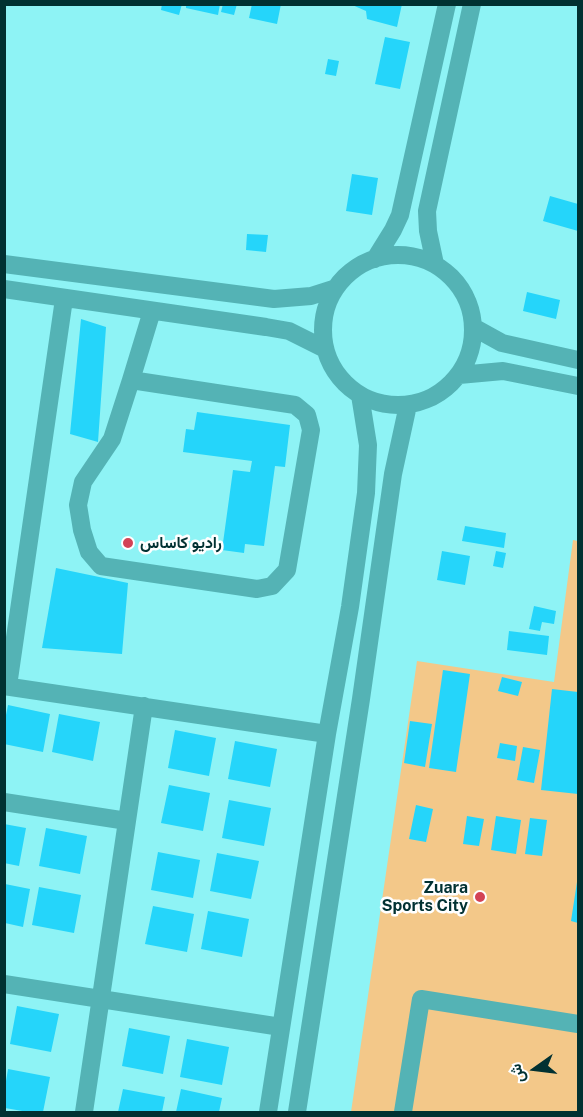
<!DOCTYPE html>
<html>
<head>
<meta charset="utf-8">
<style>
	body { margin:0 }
	#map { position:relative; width:583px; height:1117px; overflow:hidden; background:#8ef3f5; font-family:"Public Sans",Vazirmatn,sans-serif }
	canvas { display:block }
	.frame { position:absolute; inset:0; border:6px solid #013132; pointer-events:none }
	.north { position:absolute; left:505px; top:1039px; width:60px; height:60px; -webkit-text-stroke:4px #fff; paint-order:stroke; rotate:256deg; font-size:16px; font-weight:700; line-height:24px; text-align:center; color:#013132 }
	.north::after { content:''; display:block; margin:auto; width:21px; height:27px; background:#013132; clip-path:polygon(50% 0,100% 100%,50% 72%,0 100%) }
</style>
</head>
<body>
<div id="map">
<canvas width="583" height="1117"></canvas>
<div class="frame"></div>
<div class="north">ش</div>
</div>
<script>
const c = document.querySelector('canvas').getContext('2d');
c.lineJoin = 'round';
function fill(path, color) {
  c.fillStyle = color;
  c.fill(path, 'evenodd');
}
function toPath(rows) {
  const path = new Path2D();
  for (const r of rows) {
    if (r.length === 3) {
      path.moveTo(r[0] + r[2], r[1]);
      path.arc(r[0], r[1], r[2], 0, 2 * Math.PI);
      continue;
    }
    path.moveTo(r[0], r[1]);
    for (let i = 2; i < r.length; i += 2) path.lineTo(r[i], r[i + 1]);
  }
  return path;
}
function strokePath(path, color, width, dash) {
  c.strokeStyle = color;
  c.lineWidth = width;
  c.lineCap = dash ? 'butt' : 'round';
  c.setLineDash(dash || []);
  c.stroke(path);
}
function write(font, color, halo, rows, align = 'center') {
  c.font = font + ' "Public Sans",Vazirmatn,sans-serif';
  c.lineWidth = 5;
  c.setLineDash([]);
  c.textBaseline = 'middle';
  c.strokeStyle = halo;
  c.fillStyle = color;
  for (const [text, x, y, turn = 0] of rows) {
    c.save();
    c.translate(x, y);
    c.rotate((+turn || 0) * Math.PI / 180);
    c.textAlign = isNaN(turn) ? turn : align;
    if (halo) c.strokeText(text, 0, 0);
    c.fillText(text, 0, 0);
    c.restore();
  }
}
fill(toPath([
	[573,540,578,541,578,1112,351,1112,417,661,554,682]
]), '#f3c889');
fill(toPath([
	[162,4,182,4,179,15,161,10],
	[186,4,220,4,218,15,186,8],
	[223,4,237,4,234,15,221,12],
	[252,4,281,4,277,24,249,18],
	[350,4,402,4,397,27,367,19,366,11],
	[385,37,410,42,400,89,375,84],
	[328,59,339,61,336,76,325,74],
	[352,174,378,178,372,215,346,211],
	[550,196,578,204,578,231,543,221],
	[247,234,268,235,266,252,246,250],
	[527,292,560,300,556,319,523,311],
	[81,319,106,327,98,442,70,434],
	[197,412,290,425,285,467,275,466,264,546,245,544,244,553,222,550,233,470,250,472,252,461,183,452,186,429,194,430],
	[465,526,506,533,504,548,462,541],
	[442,551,470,556,465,585,437,580],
	[496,551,506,553,503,568,493,566],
	[56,568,128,583,122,654,42,648],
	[534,606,556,611,554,624,542,622,540,631,529,629],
	[509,631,549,636,547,655,507,650],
	[443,670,470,674,456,772,429,768],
	[502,677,522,682,518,696,498,691],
	[552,689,578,692,578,794,541,790],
	[8,705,50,714,43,752,4,744,4,725],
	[59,714,100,722,93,761,52,752],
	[410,721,432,724,425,767,404,763],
	[175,730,216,738,209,776,168,768],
	[235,741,277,749,270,787,228,779],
	[500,743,517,746,515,761,497,758],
	[523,747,540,750,534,783,517,780],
	[169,785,210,793,203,831,161,823],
	[229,800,271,808,264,846,222,838],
	[416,805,433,809,426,842,409,839],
	[467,816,484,819,479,846,463,844],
	[496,816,521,820,516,854,491,850],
	[530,818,547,820,542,856,525,854],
	[4,824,26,828,19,866,4,863],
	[46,828,87,836,80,874,39,866],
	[158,852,200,860,193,898,151,890],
	[217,853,259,861,251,899,210,891],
	[577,882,578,882,578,923,571,921],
	[5,884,30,889,23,927,5,923],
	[39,887,81,895,74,933,32,925],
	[153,906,194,914,187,952,145,944],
	[208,911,249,919,242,957,201,949],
	[17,1006,59,1014,51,1052,10,1044],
	[129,1028,170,1036,163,1074,122,1066],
	[187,1039,229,1047,222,1085,180,1077],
	[8,1069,50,1077,43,1112,28,1112,5,1108,5,1087],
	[123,1089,165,1097,162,1112,118,1112],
	[181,1089,222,1098,219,1112,176,1112]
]), '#25d5fa');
strokePath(toPath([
	[398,330,75],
	[375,259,393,230,400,215,447,4],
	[4,264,274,299,311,296,336,288],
	[435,264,428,231,427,211,472,4],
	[4,289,266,327,289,331,325,349],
	[473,327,502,343,578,360],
	[459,375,503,371,578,386],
	[131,380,295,405,307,415,311,430,287,570,272,586,257,589,101,566,89,552,82,530,78,505,83,482,112,439,131,380,152,311],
	[4,686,327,734],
	[8,686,64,299],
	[4,802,127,821],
	[4,984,281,1027],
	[84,1112,144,706],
	[268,1112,327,734,350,607,366,493,368,445,360,395],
	[297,1112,361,699,393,474,408,405],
	[403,1112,421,999,578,1024]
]), '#54b3b5', 18);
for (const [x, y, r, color] of [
	[128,543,6,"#d34355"],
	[480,897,6,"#d34355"]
]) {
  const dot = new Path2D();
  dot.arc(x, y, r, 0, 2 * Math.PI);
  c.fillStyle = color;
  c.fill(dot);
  strokePath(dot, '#fff', 2);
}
write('bold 16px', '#013132', '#fff', [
	["راديو كاساس",140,543],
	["Zuara",468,888,"right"],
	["Sports City",468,906,"right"]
], 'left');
</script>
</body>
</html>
